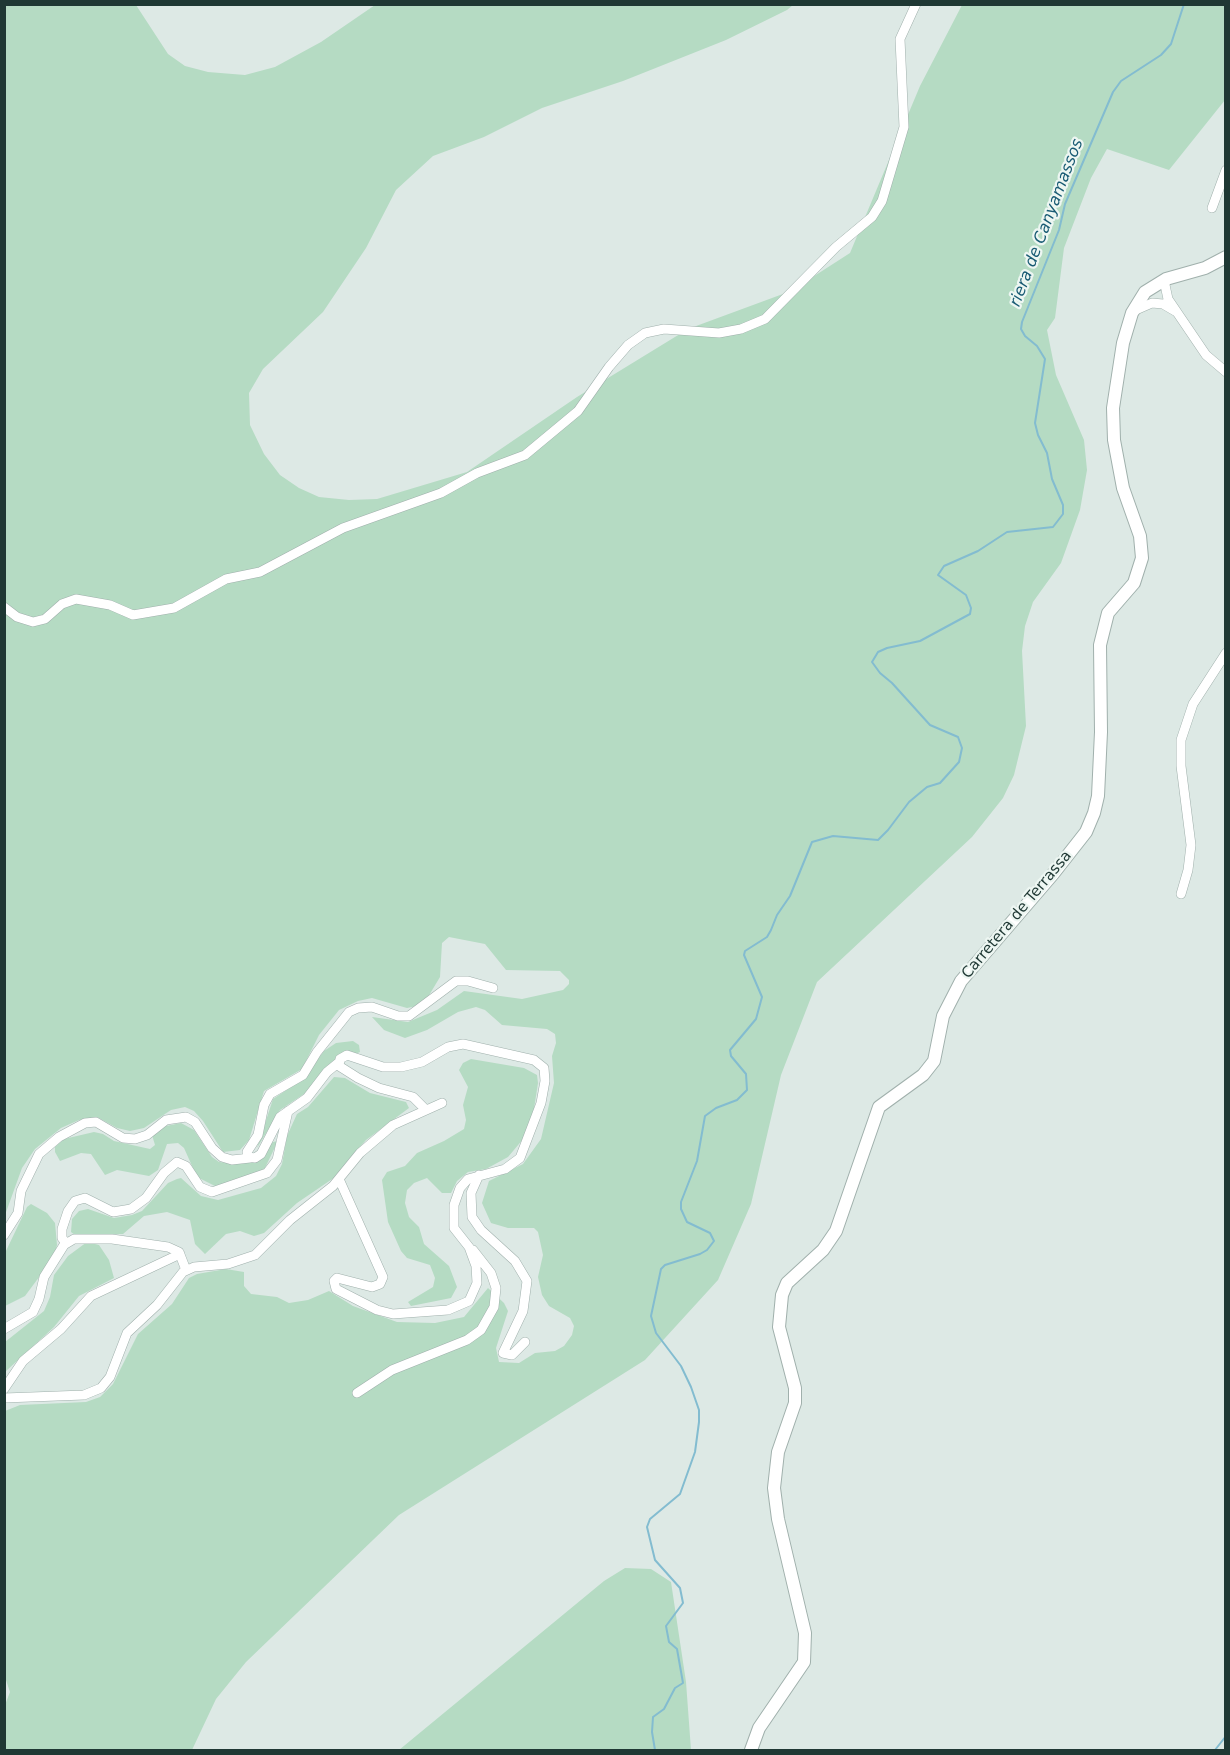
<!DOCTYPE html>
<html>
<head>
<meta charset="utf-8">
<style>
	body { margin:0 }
	#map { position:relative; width:1230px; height:1755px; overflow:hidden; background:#dde9e5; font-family:"DejaVu Sans",sans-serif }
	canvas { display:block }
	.frame { position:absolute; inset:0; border:6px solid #1f3834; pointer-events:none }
</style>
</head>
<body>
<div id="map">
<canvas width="1230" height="1755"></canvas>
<div class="frame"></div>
</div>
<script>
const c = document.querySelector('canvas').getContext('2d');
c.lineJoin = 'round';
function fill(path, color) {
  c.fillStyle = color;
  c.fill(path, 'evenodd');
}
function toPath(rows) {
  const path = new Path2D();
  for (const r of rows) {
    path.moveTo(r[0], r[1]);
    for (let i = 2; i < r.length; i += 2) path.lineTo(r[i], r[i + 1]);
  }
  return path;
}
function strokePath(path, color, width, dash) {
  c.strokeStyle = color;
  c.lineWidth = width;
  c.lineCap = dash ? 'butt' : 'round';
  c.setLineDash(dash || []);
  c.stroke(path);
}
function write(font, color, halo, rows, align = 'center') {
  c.font = font + ' "DejaVu Sans",sans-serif';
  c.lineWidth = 4.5;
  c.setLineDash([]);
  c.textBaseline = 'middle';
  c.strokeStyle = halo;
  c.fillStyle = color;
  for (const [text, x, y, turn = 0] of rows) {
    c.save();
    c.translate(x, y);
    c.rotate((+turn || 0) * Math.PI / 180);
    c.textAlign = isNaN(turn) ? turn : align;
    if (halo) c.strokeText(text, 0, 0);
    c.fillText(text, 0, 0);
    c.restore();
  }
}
fill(toPath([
	[5,5,136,5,168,54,185,66,208,72,245,75,275,67,321,42,375,5,793,5,787,10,726,40,623,81,542,108,484,137,433,156,396,190,366,248,323,312,263,369,249,393,250,425,264,454,280,475,299,488,319,497,349,500,377,499,467,472,577,397,688,329,791,291,850,253,920,86,962,5,1225,5,1225,100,1169,170,1107,149,1091,178,1064,248,1055,318,1047,330,1056,375,1084,440,1087,470,1080,510,1061,563,1033,602,1025,626,1022,651,1026,726,1014,775,1003,798,972,837,817,982,781,1075,751,1204,718,1280,645,1360,399,1515,246,1662,216,1699,192,1750,5,1750,5,1705,10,1692,4,1674,5,1411,20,1405,86,1402,100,1397,113,1384,138,1334,172,1304,189,1278,197,1274,226,1269,244,1272,244,1286,251,1294,277,1297,289,1303,308,1300,329,1291,353,1306,397,1322,435,1323,464,1317,488,1288,504,1303,508,1311,496,1348,499,1362,519,1363,535,1353,555,1351,564,1346,572,1335,574,1326,570,1318,549,1306,542,1295,538,1277,543,1255,538,1232,534,1228,508,1228,491,1223,482,1203,489,1181,523,1164,541,1139,554,1083,552,1056,556,1043,555,1034,547,1029,502,1025,485,1010,476,1007,458,1012,427,1030,405,1038,384,1030,372,1017,408,1022,437,1010,464,991,522,999,563,990,569,984,569,980,560,971,506,970,485,944,449,937,442,943,440,977,428,997,417,1006,407,1008,372,998,358,1001,339,1010,319,1035,302,1069,264,1091,249,1140,240,1150,223,1152,203,1121,194,1111,185,1107,171,1110,144,1128,130,1131,117,1128,97,1117,79,1120,61,1128,35,1149,22,1168,5,1215],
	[353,1041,359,1045,360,1052,327,1066,310,1090,280,1110,257,1148,273,1099,303,1079,324,1051,336,1043],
	[471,1059,524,1068,537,1075,538,1083,533,1115,524,1138,508,1157,486,1169,468,1172,457,1181,451,1193,442,1193,427,1178,414,1183,407,1190,405,1203,409,1217,419,1227,424,1244,449,1266,457,1287,451,1298,411,1306,408,1302,433,1287,435,1278,430,1265,407,1258,401,1251,388,1222,382,1180,387,1172,405,1166,417,1153,444,1141,464,1129,466,1120,463,1105,468,1087,459,1070,463,1063],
	[334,1077,345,1078,370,1093,406,1102,409,1108,366,1140,348,1160,341,1173,297,1203,264,1233,254,1236,240,1231,226,1234,205,1254,195,1244,190,1220,167,1212,144,1216,123,1234,75,1235,71,1232,72,1219,79,1211,88,1209,114,1218,132,1215,142,1211,168,1183,177,1179,181,1178,201,1196,218,1200,261,1188,276,1176,282,1164,287,1136,297,1114,308,1107],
	[181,1123,194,1130,212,1157,219,1162,239,1164,253,1162,273,1142,277,1141,276,1145,265,1168,254,1175,215,1186,197,1177,184,1148,178,1143,167,1144,158,1170,149,1176,117,1170,105,1175,91,1154,81,1153,60,1161,55,1152,55,1147,64,1139,94,1132,103,1134,114,1141,150,1149,155,1145,152,1135,166,1126],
	[31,1204,47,1213,55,1223,57,1245,54,1257,25,1296,5,1306,5,1253,27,1207],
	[87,1242,99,1245,109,1260,114,1278,79,1296,54,1327,5,1372,5,1342,44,1311,50,1297,54,1275,68,1256],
	[625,1568,651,1569,671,1582,686,1682,691,1750,399,1750,604,1581]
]), '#b5dbc3');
strokePath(toPath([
	[655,1750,652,1732,653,1717,664,1709,675,1688,683,1683,677,1649,669,1642,666,1626,683,1603,680,1588,655,1560,647,1527,650,1519,680,1494,695,1452,699,1422,699,1410,691,1387,681,1366,656,1333,651,1316,661,1269,665,1265,700,1254,707,1250,714,1241,710,1233,687,1222,681,1209,681,1202,697,1161,705,1116,716,1108,737,1100,747,1090,746,1074,731,1056,730,1050,756,1019,762,997,744,955,745,951,767,937,771,930,777,915,790,896,812,842,833,836,878,840,888,830,909,802,927,787,940,783,959,762,962,748,958,737,930,725,892,683,880,673,872,662,878,652,887,648,920,641,970,614,971,608,966,595,938,575,944,566,978,551,1007,532,1053,527,1063,514,1063,505,1052,479,1047,453,1038,435,1035,423,1045,359,1037,346,1025,336,1021,329,1022,322,1059,230,1065,204,1113,92,1121,81,1161,55,1171,44,1184,4],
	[1215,1750,1226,1736]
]), '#83bcd0', 2);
const minor = toPath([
	[1212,208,1226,170],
	[1166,279,1165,285,1168,299,1206,355,1226,372],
	[1136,310,1152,303,1163,304,1175,311],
	[4,607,17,617,33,622,45,619,62,604,76,599,110,605,133,615,174,608,226,579,260,572,343,528,441,493,477,473,525,455,578,411,609,367,628,345,645,333,664,329,719,333,741,329,765,319,836,247,872,217,882,201,904,127,900,39,916,4],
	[1181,894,1188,870,1191,845,1181,766,1181,740,1193,704,1226,653],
	[338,1063,327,1072,307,1098,280,1117,261,1154,255,1158,248,1157,247,1152,258,1135,264,1105,270,1094,303,1075,317,1052,349,1012,358,1008,372,1007,398,1016,409,1016,456,981,468,981,493,988],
	[479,1175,471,1193,472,1217,481,1230,515,1261,527,1281,523,1311,503,1353,512,1355,525,1342],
	[339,1179,383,1277,380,1284,372,1287,337,1278,334,1281,336,1289,377,1310,393,1314,448,1310,469,1301,477,1283,476,1266,469,1247,454,1228,454,1205,460,1188,468,1179,505,1169,520,1158,541,1103,545,1081,544,1068,534,1060,463,1044,448,1047,422,1062,401,1067,383,1067,347,1055,340,1059,339,1066,358,1078,379,1088,413,1097,425,1109],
	[4,1235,18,1213,21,1191,39,1154,59,1137,85,1123,96,1122,123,1138,135,1139,147,1135,166,1120,186,1117,195,1122,212,1148,222,1157,232,1160,250,1158],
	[66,1243,62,1238,62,1229,68,1211,75,1201,85,1198,113,1212,131,1209,146,1198,164,1173,177,1162,186,1166,200,1187,212,1192,267,1173,277,1160,288,1111],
	[4,1329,33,1312,39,1299,44,1277,64,1245,74,1239,112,1239,168,1247,179,1252,186,1270],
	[4,1389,23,1361,61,1329,91,1296,180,1254],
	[357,1393,392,1370,467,1340,481,1330,494,1307,496,1288,491,1273,473,1250],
	[4,1398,84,1395,101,1388,110,1377,127,1333,157,1305,183,1272,194,1267,228,1264,255,1255,290,1220,333,1186,360,1153,393,1125,442,1103]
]);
const tertiary = toPath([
	[751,1750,759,1728,804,1662,805,1633,778,1519,774,1488,778,1452,795,1403,795,1388,779,1327,782,1295,787,1283,823,1250,836,1231,879,1107,923,1075,934,1061,943,1016,961,981,1053,874,1086,832,1094,813,1098,796,1101,732,1100,645,1108,613,1134,583,1142,558,1140,536,1123,488,1114,440,1113,408,1123,343,1132,313,1145,292,1166,279,1205,268,1226,257]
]);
strokePath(minor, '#a0b0ac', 10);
strokePath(tertiary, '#a0b0ac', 14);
strokePath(minor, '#fff', 9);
strokePath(tertiary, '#fff', 12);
write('15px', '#1f3834', '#edf6f2', [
	["Carretera de Terrassa",1017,915,-50]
]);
write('italic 16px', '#195b74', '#edf6f2', [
	["riera de Canyamassos",1047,223,-69]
]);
</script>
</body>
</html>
